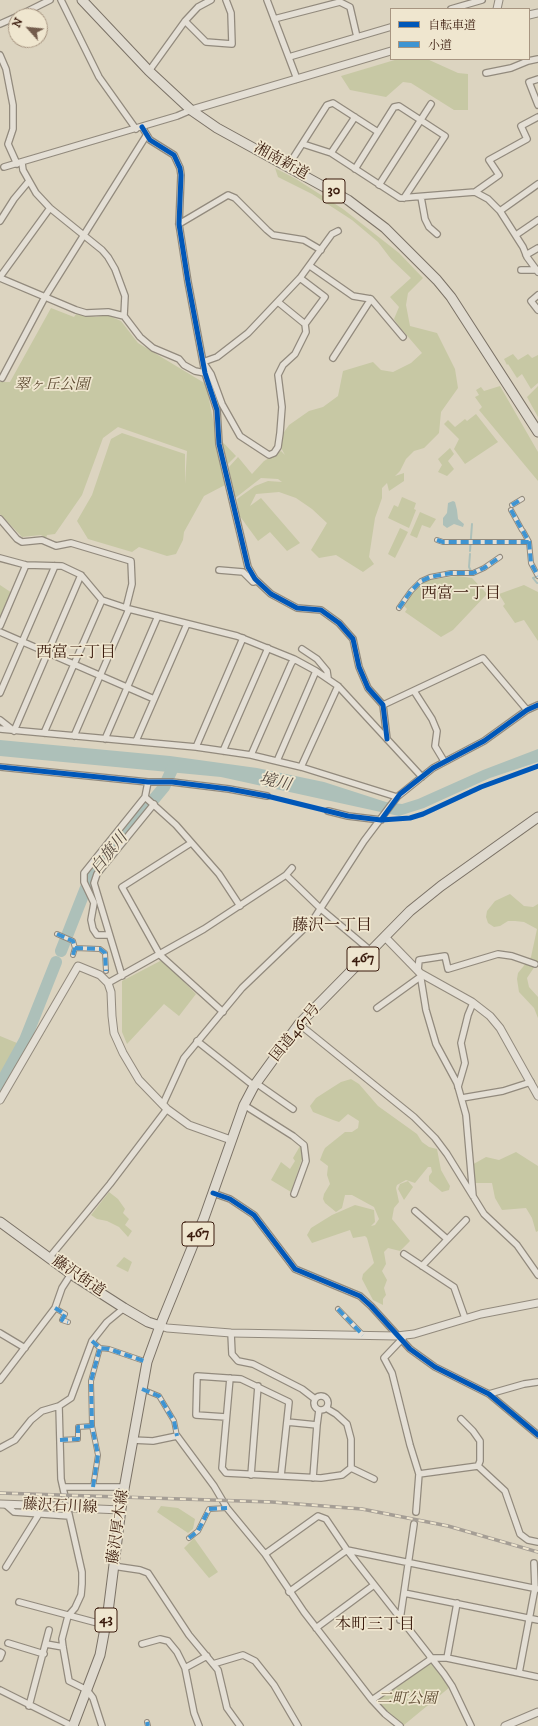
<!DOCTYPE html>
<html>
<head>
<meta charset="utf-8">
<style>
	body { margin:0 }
	#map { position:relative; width:538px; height:1726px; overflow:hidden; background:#dcd4c0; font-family:"IM FELL DW Pica","Noto Serif JP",serif }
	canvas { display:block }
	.legend { position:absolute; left:390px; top:8px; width:140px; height:52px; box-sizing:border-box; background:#efe6cf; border:1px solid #a79581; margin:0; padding:5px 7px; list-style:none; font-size:12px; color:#3a1b0d }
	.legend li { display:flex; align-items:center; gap:8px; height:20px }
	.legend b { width:20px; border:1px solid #a79581 }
	.north { position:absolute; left:8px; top:8px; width:40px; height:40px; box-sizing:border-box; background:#efe6cf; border:1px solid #a79581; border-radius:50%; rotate:297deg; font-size:11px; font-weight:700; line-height:16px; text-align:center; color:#3a1b0d }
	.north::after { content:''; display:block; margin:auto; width:14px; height:18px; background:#735c4c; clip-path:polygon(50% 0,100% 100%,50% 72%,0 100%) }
</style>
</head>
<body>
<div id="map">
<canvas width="538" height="1726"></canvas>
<ul class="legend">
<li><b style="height:5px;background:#0057b8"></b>自転車道</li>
<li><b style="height:5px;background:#3e94d2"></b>小道</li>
</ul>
<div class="north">N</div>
</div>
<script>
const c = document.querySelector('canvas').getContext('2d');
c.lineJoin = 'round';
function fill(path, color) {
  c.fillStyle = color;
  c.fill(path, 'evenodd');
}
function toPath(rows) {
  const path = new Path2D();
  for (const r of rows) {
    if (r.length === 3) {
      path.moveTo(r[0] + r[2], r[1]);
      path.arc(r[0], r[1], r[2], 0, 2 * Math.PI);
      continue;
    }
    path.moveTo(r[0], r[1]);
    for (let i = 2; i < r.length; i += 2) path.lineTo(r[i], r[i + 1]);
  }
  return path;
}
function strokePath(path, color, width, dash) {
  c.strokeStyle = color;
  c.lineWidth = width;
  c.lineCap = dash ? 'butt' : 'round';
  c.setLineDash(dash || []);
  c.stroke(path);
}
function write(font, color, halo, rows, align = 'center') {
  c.font = font + ' "IM FELL DW Pica","Noto Serif JP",serif';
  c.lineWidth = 3.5;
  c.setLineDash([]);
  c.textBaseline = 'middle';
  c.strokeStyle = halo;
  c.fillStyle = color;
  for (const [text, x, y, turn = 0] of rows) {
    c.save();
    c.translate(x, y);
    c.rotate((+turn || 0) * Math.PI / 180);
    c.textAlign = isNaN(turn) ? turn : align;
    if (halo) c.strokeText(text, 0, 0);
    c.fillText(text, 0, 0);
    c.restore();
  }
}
fill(toPath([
	[398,59,427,59,458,73,468,74,468,110,454,110,411,83,403,82,386,97,350,90,341,76],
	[275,168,296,179,343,209,399,253,423,278,408,293,406,305,410,326,437,333,455,369,458,388,441,412,439,433,424,448,414,451,406,459,400,471,395,476,404,473,404,481,389,491,387,483,382,488,382,498,375,518,369,557,374,564,363,572,336,555,319,558,311,550,327,523,312,509,296,498,279,492,256,494,250,506,261,498,300,543,287,551,270,532,258,541,239,515,237,499,255,486,268,481,282,482,278,479,261,478,234,499,229,467,238,457,252,474,264,461,281,451,285,455,280,446,282,435,289,425,309,411,323,407,338,396,343,371,373,362,381,370,393,372,411,363,422,353,398,325,394,319,399,307,390,297,411,278,391,259,378,242,352,220,312,194,278,177],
	[51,308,74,317,76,314,96,317,107,315,121,321,138,343,206,384,216,435,236,456,228,464,225,485,204,496,184,532,183,540,176,554,167,556,139,547,132,552,88,539,77,521,92,495,111,439,122,433,185,454,185,484,187,451,118,427,103,438,82,495,55,534,47,535,46,538,41,535,22,537,0,514,0,382,10,382],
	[513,354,518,360,528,354,532,358,538,355,538,383,531,389,522,374,517,378,508,364,507,365,504,359],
	[500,386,538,452,538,481,479,410,482,407,475,397,479,395,476,390,481,387,484,391],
	[538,386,538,417,527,397],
	[476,414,498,442,465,464,454,449,459,439,444,424,448,420,455,427,465,419,467,421],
	[450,448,454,454,448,461,454,469,447,476,438,472,442,465,438,459],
	[402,497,416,503,414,509,416,510,409,528,388,518,394,505,398,507],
	[420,512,436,519,430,528,422,525,417,538,410,535],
	[400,528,408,532,395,558,388,554],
	[458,576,472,578,487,594,453,630,441,637,405,612,407,609,403,605,417,586,428,580],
	[0,585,12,593,0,620],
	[524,585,538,592,538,641,524,620,515,623,503,606,505,604,499,594],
	[510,894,524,906,533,907,538,904,538,965,535,966,527,978,529,987,538,997,538,1018,534,1008,519,992,517,979,518,973,531,957,537,929,524,922,515,921,508,921,500,926,494,927,488,923,486,917,487,911,495,901],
	[162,960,196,994,179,1016,164,1004,127,1044,122,1032,122,981],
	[0,1036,17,1043,0,1078],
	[351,1079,359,1084,378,1106,417,1134,422,1142,429,1147,437,1149,441,1170,450,1186,449,1190,442,1192,429,1181,429,1176,432,1172,431,1167,428,1167,415,1183,406,1180,397,1185,396,1188,399,1202,394,1208,392,1219,410,1241,400,1251,388,1248,384,1252,386,1264,382,1271,387,1280,384,1288,386,1295,383,1299,383,1305,373,1300,362,1279,363,1274,374,1263,367,1238,365,1236,353,1238,350,1230,312,1243,307,1235,311,1228,332,1215,355,1205,374,1210,375,1222,371,1226,375,1225,379,1219,374,1207,352,1195,345,1195,342,1208,336,1212,325,1203,323,1199,324,1194,330,1184,327,1175,328,1166,320,1160,323,1152,325,1148,345,1132,352,1132,358,1128,359,1121,348,1114,339,1122,333,1120,313,1112,310,1106,316,1098,330,1089,341,1082],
	[303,1145,305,1150,291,1192,271,1180,281,1162,290,1169,295,1161,293,1158,300,1146],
	[516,1152,538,1166,538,1231,536,1232,532,1218,526,1208,502,1210,495,1198,492,1183,474,1183,470,1166,486,1157,499,1160],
	[408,1181,413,1187,404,1200,398,1189,400,1184],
	[109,1192,118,1199,125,1209,123,1213,129,1219,125,1225,132,1231,128,1237,119,1227,107,1221,97,1219,91,1215],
	[124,1257,132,1262,128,1272,116,1266],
	[161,1506,178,1508,195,1519,193,1529,188,1533,157,1512],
	[194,1538,218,1572,209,1578,184,1548],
	[430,1662,450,1687,404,1725,387,1711,376,1699]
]), '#c7c8a4');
fill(toPath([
	[453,501,455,502,457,510,458,519,464,524,463,527,454,524,447,528,443,525,443,518,447,513,448,503],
	[0,740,170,756,257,768,324,782,386,802,402,804,418,799,483,770,538,749,538,762,490,778,424,808,399,816,221,777,0,756]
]), '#adc0b9');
strokePath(toPath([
	[470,551,472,524],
	[470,554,469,567,471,571],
	[536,577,533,578,537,583,538,583]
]), '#adc0b9', 2);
strokePath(toPath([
	[61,951,91,875,164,787,174,765],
	[0,1085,25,1040,56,962]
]), '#adc0b9', 12);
const pedestrian = toPath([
	[512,505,522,499],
	[511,510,522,530],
	[523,531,529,542,531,563,538,576],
	[437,540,443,542,529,542],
	[399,608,411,591,421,581,430,577,451,573,473,573,484,568,500,557],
	[57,934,73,941,75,948,73,955],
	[75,948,100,949,105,953,106,971],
	[55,1308,65,1314,62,1320,68,1322],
	[338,1309,363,1335],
	[92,1341,100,1348,109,1349,147,1362],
	[142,1389,159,1396,174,1421,177,1436],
	[60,1440,78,1439,78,1427,92,1426],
	[93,1487,98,1455,92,1426,91,1381,100,1348],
	[189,1538,198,1531,209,1509,227,1508],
	[147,1722,148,1726]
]);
const minor = toPath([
	[61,0,99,77,136,129],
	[267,0,297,79],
	[451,9,482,0],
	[18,16,50,0],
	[274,19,340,2,350,7,357,37],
	[185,21,206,42,232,44,231,13,226,0],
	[0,24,16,17],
	[0,55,6,69,13,105,13,129,8,144,17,164],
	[289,57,391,27],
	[525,59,528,61,538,59],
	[149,71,185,21,198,7,211,0],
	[486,73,511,68,528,61],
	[538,79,529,82,538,105],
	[538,117,521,126,527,139,489,160,499,175,475,192,488,199,500,211,523,247,527,257,538,272],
	[142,127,150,140,174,155,180,168,181,175,179,224,188,282,205,373,217,410,219,444,248,567,255,579,271,594,297,608,321,610,339,623,353,639,359,667,368,688,383,705,387,739],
	[303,144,331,153,400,198,475,192],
	[331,153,355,117],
	[22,163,23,170,36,193,50,208,102,250,108,257,115,269,125,296,124,316],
	[288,166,327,105,333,103,378,132],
	[4,167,177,116,191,110],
	[355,169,394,107,399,106,445,136,404,198],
	[379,185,431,104],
	[421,197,425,219,429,227,437,234],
	[500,211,538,184],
	[0,221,14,199,29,181],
	[179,224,228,195,235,198,267,230,273,235,304,240,321,250],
	[516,235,538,220],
	[526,255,538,248],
	[310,266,353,296,371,299,403,337],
	[521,270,536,270],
	[0,277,50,208],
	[0,278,76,310,86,313,108,312,124,316,140,337,153,348,179,359,184,365,195,371,205,373],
	[300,278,325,297,305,324],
	[538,295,531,301,538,310],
	[278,302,305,324,306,332,295,354,283,365,278,375,282,407,280,433,278,447,274,453,269,455,240,436,222,404,211,374,203,362,217,357,248,333,300,278,332,234,338,231],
	[333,358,371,299],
	[2,378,45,297,146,136],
	[0,519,17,539,22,542,42,540,56,546,71,543,131,561,132,584,126,608],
	[0,558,26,565,62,566,81,575,102,600,129,609,237,636,294,659,316,671,338,686,422,777],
	[219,570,243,572,253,582,257,581],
	[0,626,26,565],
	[0,632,154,699],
	[302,649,317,659,327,671,328,678],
	[414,691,432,719,437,731,435,746,444,761],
	[0,693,55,566],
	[383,705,483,658,527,710],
	[0,720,14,731,81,575],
	[0,729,196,747,251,755,301,767,397,797],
	[44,733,102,600],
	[74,736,129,609],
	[105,739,158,616],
	[136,741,187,624],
	[196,747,243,638],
	[223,751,268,648],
	[251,755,291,664,294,659],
	[277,761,316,671],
	[0,767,148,782,172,782,229,789,267,796],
	[301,767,338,686],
	[145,797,176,825,219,874,240,906],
	[328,811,348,816,381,820],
	[191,843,122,887,160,955,223,1012],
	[286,875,292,868],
	[109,935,97,935,93,929,91,920,94,903,84,882,84,873,145,797,148,782],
	[418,971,419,960,445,956,448,969,498,954,512,956,535,964],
	[420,973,426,1010,436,1044,457,1083,466,1115,473,1196],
	[122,976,94,883,97,874,154,804],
	[108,983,204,929,286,875,321,909,371,951],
	[377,1008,420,977],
	[299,1024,414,1117,435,1138,447,1154,484,1214,517,1245,538,1275],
	[197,1041,254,1086],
	[256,1083,293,1109],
	[458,1087,465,1063,461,1043,468,1015,473,1003],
	[462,1098,503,1091,531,1082],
	[163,1104,184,1058,242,988,313,920,364,841,397,797,433,768,484,741,527,710,538,705],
	[244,1105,293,1136,304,1145,306,1161,294,1194],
	[213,1193,230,1199,254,1215,295,1269,360,1296,371,1306,410,1349,435,1367,489,1394,538,1435],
	[415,1211,447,1239],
	[404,1254,454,1287,465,1318],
	[49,1258,110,1184,167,1109],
	[422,1266,466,1220],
	[0,1333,25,1348],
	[231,1333,232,1354,238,1361,253,1364,302,1389,315,1399],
	[403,1338,384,1358,392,1373,410,1445,419,1474,416,1512],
	[230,1378,222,1468,226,1473,321,1478,342,1475,351,1468],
	[0,1380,55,1308,62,1288,71,1274],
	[489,1394,524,1384,538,1382],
	[321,1403,7],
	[59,1406,61,1479,82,1572,82,1584,81,1595,75,1608,68,1616,62,1639,63,1647,69,1681,87,1690,93,1698,102,1726],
	[326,1408,336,1414,347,1424,351,1439,351,1468],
	[226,1417,196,1415,197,1376,241,1379,289,1402,281,1476],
	[287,1422,317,1425,313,1478],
	[317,1425,319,1410],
	[132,1440,153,1441,177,1436,214,1486,227,1508,265,1554,304,1612,372,1700,385,1714,400,1726],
	[0,1448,15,1440,31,1420,42,1411,59,1406,71,1398,92,1341,107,1322,124,1308],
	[478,1466,505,1491,520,1534,528,1540,538,1542],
	[351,1468,374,1479],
	[419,1474,478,1466,480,1461,480,1441,473,1431,461,1419],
	[251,1475,258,1386],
	[63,1487,124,1487],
	[6,1505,14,1512,69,1516],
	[265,1554,318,1516,326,1519,347,1550,444,1674,452,1686,471,1726],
	[113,1566,140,1570,148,1573,189,1635,218,1670,227,1708,240,1726],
	[6,1567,39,1514],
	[289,1592,347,1550,538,1589],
	[404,1593,538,1620],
	[19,1602,105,1625],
	[400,1620,414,1524],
	[316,1628,374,1585],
	[8,1643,44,1654],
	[46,1644,63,1647],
	[142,1644,160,1639,168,1641,177,1652,185,1668,194,1713,199,1726],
	[0,1652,2,1653,0,1658],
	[430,1658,447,1658,538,1677],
	[447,1658,457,1603],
	[213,1664,243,1655,255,1661,274,1685,298,1726],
	[185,1668,207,1656],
	[519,1673,535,1588,534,1563],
	[0,1690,72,1726],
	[372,1700,431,1659],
	[29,1706,49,1630]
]);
const tertiary = toPath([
	[497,9,499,0],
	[529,15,538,13],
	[191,110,391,51],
	[385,937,420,973,472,1002,490,1016,500,1028,538,1096],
	[0,1100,78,966,100,975,108,983,111,992,112,1016,114,1033,123,1053,139,1080,167,1109,189,1125,231,1140],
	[160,1326,167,1328,231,1333,397,1336,414,1334,481,1314,538,1303],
	[0,1504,57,1506],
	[75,1508,121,1510],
	[505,1726,538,1712]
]);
const primary = toPath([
	[82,0,149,71,191,110,217,128,348,200,385,228,437,280,451,297,538,432],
	[124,1489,147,1362,160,1326],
	[73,1726,100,1655,108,1612,122,1501]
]);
const trunk = toPath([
	[0,1222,71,1274,124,1308,148,1322,160,1326,204,1218,244,1105,254,1086,299,1024,410,911,441,886,538,817]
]);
strokePath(pedestrian, '#928a7d', 6);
strokePath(minor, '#928a7d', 8);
strokePath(tertiary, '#928a7d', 9);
strokePath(primary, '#7b7266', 11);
strokePath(trunk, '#7b7266', 11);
strokePath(pedestrian, '#e4dfd5', 4);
strokePath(minor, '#e4dfd5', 5.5);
strokePath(tertiary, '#e4dfd5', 7);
strokePath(primary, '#dfdacf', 9);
strokePath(trunk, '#dfdacf', 9);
const rail = toPath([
	[0,1493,272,1502,362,1509,448,1526,538,1552]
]);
strokePath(rail, '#a59e95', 3.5);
strokePath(rail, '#efe6cf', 2, [6]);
const tertiaryBridge = toPath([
	[57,1506,75,1508]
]);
const primaryBridge = toPath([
	[122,1501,124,1489]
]);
strokePath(tertiaryBridge, '#928a7d', 9, []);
strokePath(primaryBridge, '#7b7266', 11, []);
strokePath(tertiaryBridge, '#e4dfd5', 7);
strokePath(primaryBridge, '#dfdacf', 9);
strokePath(toPath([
	[512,505,522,499],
	[511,510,522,530],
	[523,531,529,542,531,563,538,576],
	[437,540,443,542,529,542],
	[399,608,411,591,421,581,430,577,451,573,473,573,484,568,500,557],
	[57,934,73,941,75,948,73,955],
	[75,948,100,949,105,953,106,971],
	[55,1308,65,1314,62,1320,68,1322],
	[338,1309,363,1335],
	[92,1341,100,1348,109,1349,147,1362],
	[142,1389,159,1396,174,1421,177,1436],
	[60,1440,78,1439,78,1427,92,1426],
	[93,1487,98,1455,92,1426,91,1381,100,1348],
	[189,1538,198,1531,209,1509,227,1508],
	[147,1722,148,1726]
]), '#3e94d2', 4, [8, 4]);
strokePath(toPath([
	[142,127,150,140,174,155,180,168,181,175,179,224,188,282,205,373,217,410,219,444,248,567,255,579,271,594,297,608,321,610,339,623,353,639,359,667,368,688,383,705,387,739],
	[0,767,148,782,172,782,229,789,267,796,348,816,381,820,410,818,423,814,481,787,538,766],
	[381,820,400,794,433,768,484,741,527,710,538,705],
	[213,1193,230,1199,254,1215,295,1269,360,1296,371,1306,410,1349,435,1367,489,1394,538,1435]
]), '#0057b8', 5);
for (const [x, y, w] of [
	[334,191,22],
	[363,959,32],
	[198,1234,32],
	[106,1620,22]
]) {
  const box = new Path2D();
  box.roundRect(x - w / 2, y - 12, w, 24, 3);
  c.fillStyle = '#efe6cf';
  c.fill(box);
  strokePath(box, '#3a1b0d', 1);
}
write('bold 14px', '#3a1b0d', null, [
	["30",334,191],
	["467",363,959],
	["467",198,1234],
	["43",106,1620]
]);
write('15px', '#3a1b0d', '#efe6cf', [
	["湘南新道",281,162,29],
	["国道467号",296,1033,-51],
	["藤沢街道",78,1277,34],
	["藤沢石川線",60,1507,3],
	["藤沢厚木線",119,1527,-82]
]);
write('italic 15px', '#5f4c33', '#efe6cf', [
	["翠ヶ丘公園",52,386],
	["二町公園",407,1700]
]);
write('16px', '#3a1b0d', '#efe6cf', [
	["西富一丁目",461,595],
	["西富二丁目",76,654],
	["藤沢一丁目",332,927],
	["本町三丁目",375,1626]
]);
write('italic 16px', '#564a40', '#efe6cf', [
	["境川",275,783,13],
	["白旗川",110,854,-51]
]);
</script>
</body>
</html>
